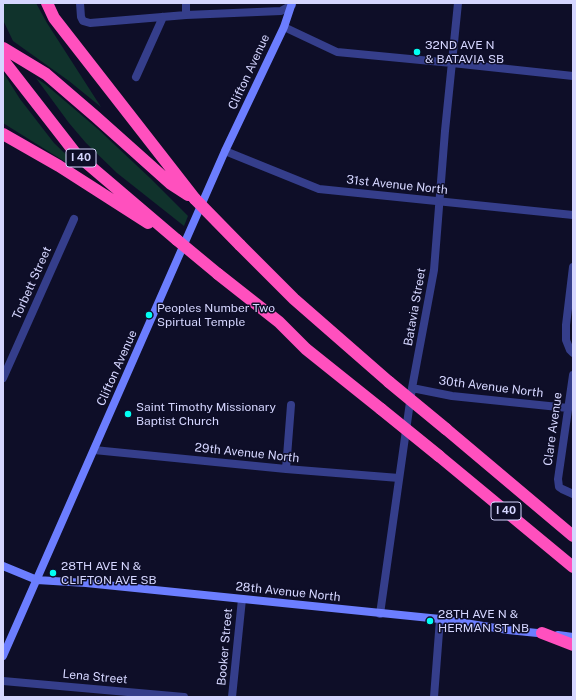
<!DOCTYPE html>
<html>
<head>
<meta charset="utf-8">
<style>
	body { margin:0 }
	#map { position:relative; width:576px; height:700px; overflow:hidden; background:#0e0e28; font-family:"Public Sans",sans-serif }
	canvas { display:block }
	.frame { position:absolute; inset:0; border:4px solid #d5d6ff; pointer-events:none }
</style>
</head>
<body>
<div id="map">
<canvas width="576" height="700"></canvas>
<div class="frame"></div>
</div>
<script>
const c = document.querySelector('canvas').getContext('2d');
c.lineJoin = 'round';
function fill(path, color) {
  c.fillStyle = color;
  c.fill(path, 'evenodd');
}
function toPath(rows) {
  const path = new Path2D();
  for (const r of rows) {
    path.moveTo(r[0], r[1]);
    for (let i = 2; i < r.length; i += 2) path.lineTo(r[i], r[i + 1]);
  }
  return path;
}
function strokePath(path, color, width, dash) {
  c.strokeStyle = color;
  c.lineWidth = width;
  c.lineCap = dash ? 'butt' : 'round';
  c.setLineDash(dash || []);
  c.stroke(path);
}
function write(font, color, halo, rows, align = 'center') {
  c.font = font + ' "Public Sans",sans-serif';
  c.lineWidth = 3;
  c.setLineDash([]);
  c.textBaseline = 'middle';
  c.strokeStyle = halo;
  c.fillStyle = color;
  for (const [text, x, y, turn = 0] of rows) {
    c.save();
    c.translate(x, y);
    c.rotate((+turn || 0) * Math.PI / 180);
    c.textAlign = isNaN(turn) ? turn : align;
    if (halo) c.strokeText(text, 0, 0);
    c.fillText(text, 0, 0);
    c.restore();
  }
}
fill(toPath([
	[3,3,36,3,47,23,101,107,69,81,13,41,3,20],
	[3,72,20,99,54,143,77,165,75,168,3,123],
	[36,78,45,84,99,130,150,178,188,216,184,226,117,173,86,143,69,123]
]), '#10332c');
strokePath(toPath([
	[80,3,81,17,83,21,90,23,186,15,281,11,292,5],
	[186,3,186,15],
	[284,27,337,52,452,63,573,76],
	[136,77,163,17],
	[225,151,319,189,573,215],
	[573,267,566,325,566,340,570,350,573,353],
	[573,375,558,479,559,487,562,489,573,494],
	[3,378,74,219],
	[412,388,452,396,568,408],
	[94,450,286,469,399,478],
	[286,469,291,405],
	[380,614,412,388,434,270,445,131,458,3],
	[3,681,184,697],
	[232,697,242,599],
	[434,697,440,619]
]), '#353e8b', 8);
strokePath(toPath([
	[3,566,37,580,86,583,440,619,508,630,547,634],
	[558,635,573,637],
	[3,656,225,151,284,27,292,3]
]), '#6c7eff', 8);
strokePath(toPath([
	[47,3,54,18,195,199],
	[3,48,46,74,96,117,171,184,188,195],
	[3,60,76,154,177,240],
	[3,134,59,166,148,223],
	[240,245,294,299,389,382],
	[218,274,279,322,306,349,381,409],
	[446,429,573,536],
	[439,456,573,567],
	[542,633,573,645]
]), '#ff50be', 12);
strokePath(toPath([
	[195,199,240,245],
	[177,240,218,274],
	[389,382,446,429],
	[381,409,439,456]
]), '#ff50be', 12);
for (const [x, y, r, color] of [
	[417,52,4,"#01fff3"],
	[149,315,4,"#01fff3"],
	[128,414,4,"#01fff3"],
	[53,573,4,"#01fff3"],
	[430,621,4,"#01fff3"]
]) {
  const dot = new Path2D();
  dot.arc(x, y, r, 0, 2 * Math.PI);
  c.fillStyle = color;
  c.fill(dot);
  strokePath(dot, '#0e0e28', 1.5);
}
for (const [x, y, w] of [
	[81,158,30],
	[506,511,30]
]) {
  const box = new Path2D();
  box.roundRect(x - w / 2, y - 9, w, 18, 3);
  c.fillStyle = '#0e0e28';
  c.fill(box);
  strokePath(box, '#d5d6ff', 1);
}
write('bold 11px', '#d5d6ff', null, [
	["I 40",81,158],
	["I 40",506,511]
]);
write('12px', '#d5d6ff', '#0e0e28', [
	["32ND AVE N",425,45],
	["& BATAVIA SB",425,59],
	["Peoples Number Two",157,308],
	["Spirtual Temple",157,322],
	["Saint Timothy Missionary",136,407],
	["Baptist Church",136,421],
	["28TH AVE N &",61,566],
	["CLIFTON AVE SB",61,580],
	["28TH AVE N &",438,614],
	["HERMAN ST NB",438,628]
], 'left');
write('12px', '#d5d6ff', '#0e0e28', [
	["Clifton Avenue",249,72,-65],
	["31st Avenue North",397,185,6],
	["Torbett Street",32,283,-66],
	["Batavia Street",415,307,-80],
	["Clifton Avenue",117,368,-66],
	["30th Avenue North",491,387,7],
	["Clare Avenue",553,429,-82],
	["29th Avenue North",247,453,6],
	["28th Avenue North",288,592,6],
	["Booker Street",225,647,-85],
	["Lena Street",95,677,5]
]);
</script>
</body>
</html>
